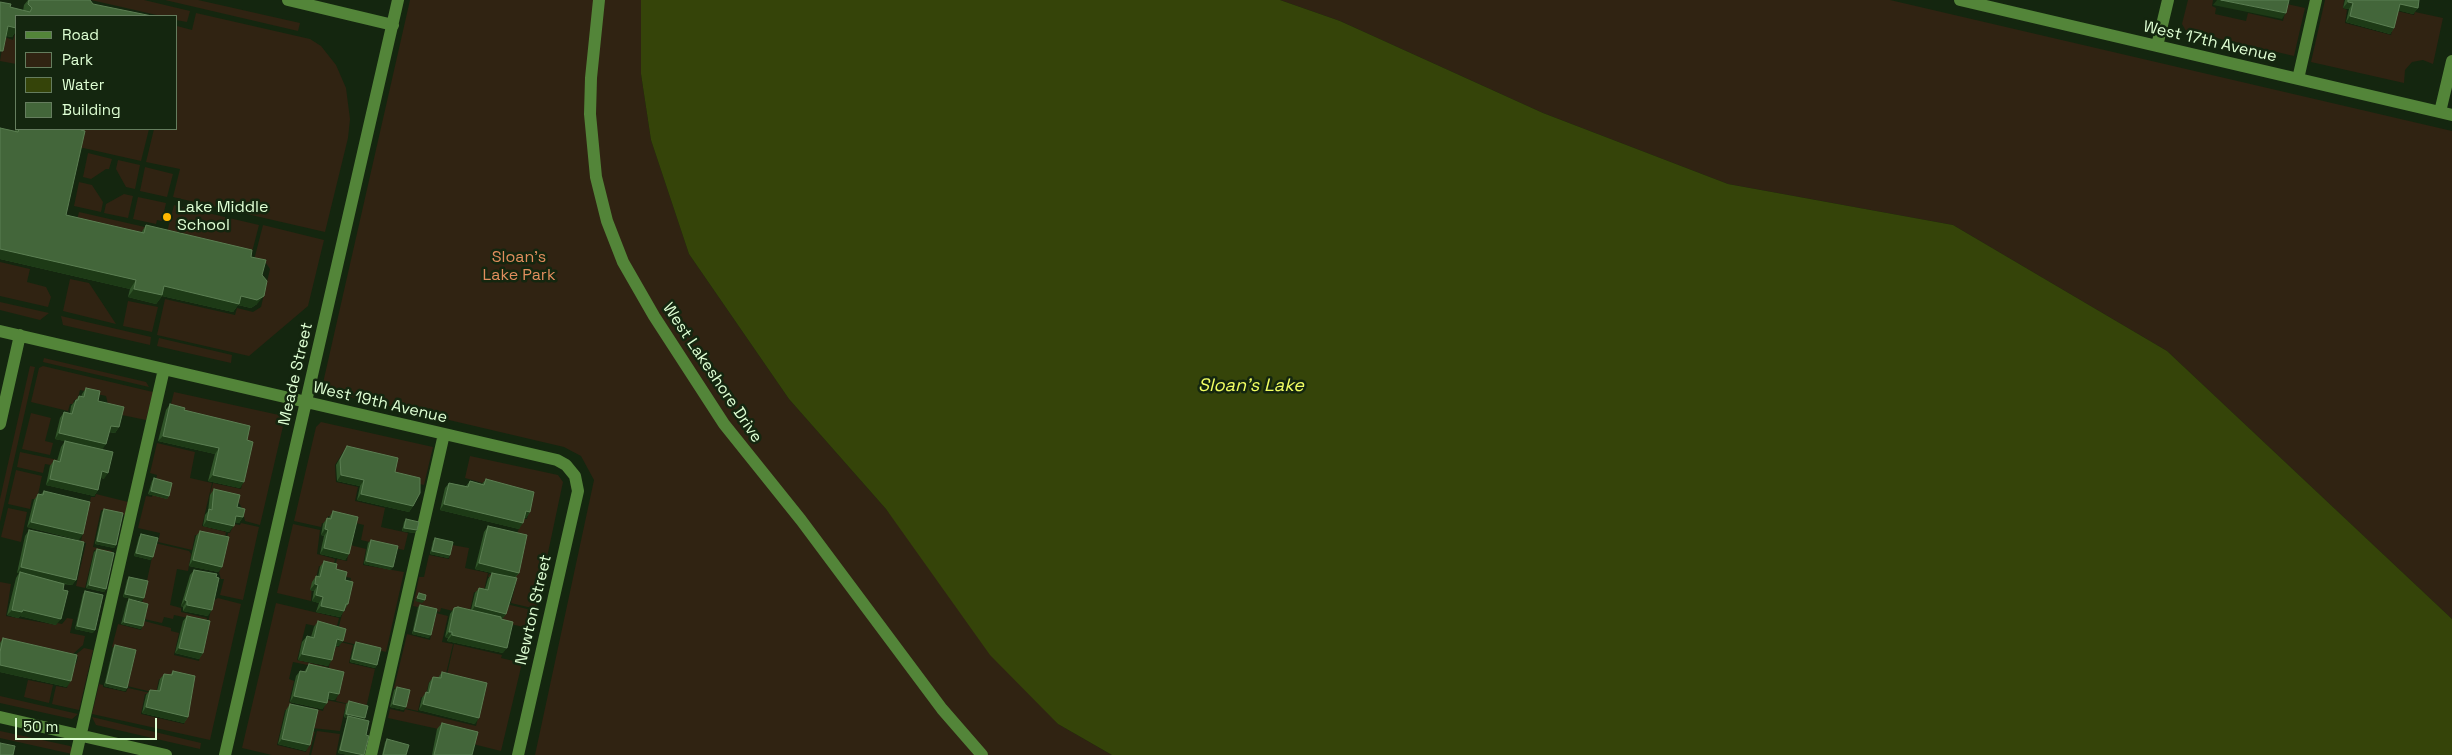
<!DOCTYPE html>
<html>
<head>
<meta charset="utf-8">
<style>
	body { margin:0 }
	#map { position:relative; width:2452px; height:755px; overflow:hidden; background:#14260f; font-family:"Space Grotesk",sans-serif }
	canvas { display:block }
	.legend { position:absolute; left:15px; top:15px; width:162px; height:115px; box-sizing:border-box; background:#14260f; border:1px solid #657d5e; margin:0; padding:6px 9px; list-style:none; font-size:15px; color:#dfffd4 }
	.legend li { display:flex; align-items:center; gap:10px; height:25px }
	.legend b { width:25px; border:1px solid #657d5e }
	.scale { position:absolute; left:15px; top:718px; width:142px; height:22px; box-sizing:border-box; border:2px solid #dfffd4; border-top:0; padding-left:6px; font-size:15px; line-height:18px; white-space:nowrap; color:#dfffd4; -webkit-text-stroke:4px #14260f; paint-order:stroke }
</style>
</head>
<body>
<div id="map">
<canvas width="2452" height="755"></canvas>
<ul class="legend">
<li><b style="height:6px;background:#538539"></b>Road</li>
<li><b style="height:14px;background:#302312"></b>Park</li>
<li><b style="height:14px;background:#354409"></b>Water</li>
<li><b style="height:14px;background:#43663a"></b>Building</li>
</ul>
<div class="scale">50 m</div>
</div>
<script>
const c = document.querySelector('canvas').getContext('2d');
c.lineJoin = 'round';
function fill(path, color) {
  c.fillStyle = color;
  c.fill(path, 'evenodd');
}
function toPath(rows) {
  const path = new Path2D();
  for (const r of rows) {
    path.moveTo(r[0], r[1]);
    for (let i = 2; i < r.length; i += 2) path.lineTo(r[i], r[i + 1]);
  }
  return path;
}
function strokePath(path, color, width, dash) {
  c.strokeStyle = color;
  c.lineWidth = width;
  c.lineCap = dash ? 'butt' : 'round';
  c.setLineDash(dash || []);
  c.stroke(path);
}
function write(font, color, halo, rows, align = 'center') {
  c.font = font + ' "Space Grotesk",sans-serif';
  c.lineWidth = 5;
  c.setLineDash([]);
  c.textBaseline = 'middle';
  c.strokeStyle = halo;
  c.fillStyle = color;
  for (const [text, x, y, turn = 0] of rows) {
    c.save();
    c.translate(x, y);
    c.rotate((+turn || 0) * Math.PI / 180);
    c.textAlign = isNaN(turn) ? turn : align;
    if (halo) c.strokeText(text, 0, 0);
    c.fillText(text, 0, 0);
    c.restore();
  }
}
fill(toPath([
	[91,0,144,0,190,11,187,22,176,20,176,16,161,16],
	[165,0,198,0,300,23,298,31],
	[410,0,641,0,641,74,651,140,689,254,789,399,886,509,1058,724,1112,755,535,755,594,480,581,456,564,447,334,393,323,383],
	[1280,0,1890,0,2452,131,2452,619,2167,351,1953,225,1728,184,1543,113,1340,21],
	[2188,0,2213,0,2212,6,2216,8,2215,14,2246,21,2248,13,2283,21,2287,4,2305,8,2294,56,2186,31,2182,24],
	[2325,0,2344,0,2343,8,2347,10,2345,23,2391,35,2397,11,2414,15,2415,12,2443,18,2433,64,2423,60,2412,62,2405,70,2404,83,2311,62],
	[196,13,310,39,321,46,336,65,346,88,350,119,348,138,325,232,173,197,180,169,146,162,154,129,176,129,176,31,177,26,192,30],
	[16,31,16,64,0,61,4,37,13,40],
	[79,129,149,129,141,161,79,147],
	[88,153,112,159,109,169,106,169,91,179,83,177],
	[118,160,140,165,135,189,126,187,116,169],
	[145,167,173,174,167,197,140,191],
	[79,182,92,185,103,202,101,212,74,206],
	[124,194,133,196,128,218,104,213,106,204],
	[138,197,166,203,162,221,157,220,156,224,133,219],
	[174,205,259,225,251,256,166,236],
	[79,212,158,230,157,235,138,231,136,238,76,224],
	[263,225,324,240,308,306,249,356,157,335,165,299,235,315,237,308,253,312,261,307,270,269,266,263,254,260],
	[0,262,30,269,27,282,46,287,51,297,48,307,0,296],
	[70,279,89,283,116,324,63,311],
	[128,301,158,307,152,332,123,326],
	[0,302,49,313,40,320,0,310],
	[61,316,151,337,150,345,63,325],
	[159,338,232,355,231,363,157,346],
	[44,358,146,382,149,387,43,362],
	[30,366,35,367,0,522,0,499],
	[43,366,153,392,146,420,122,415,109,409,106,396,80,390,77,401,74,400,73,404,70,404,68,411,31,402,39,368],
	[174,392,279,415,284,422,260,525,245,521,242,508,237,500,210,494,213,483,241,489,251,447,178,412,171,404],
	[31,413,51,418,45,441,53,443,50,455,22,449],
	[321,422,433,447,424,485,392,478,394,463,343,452,335,465,336,482,358,487,355,501,385,508,381,527,408,533,404,550,361,540,364,525,328,516,326,524,322,523,321,527,294,521,316,427],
	[157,443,195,452,190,478,212,483,202,526,226,532,224,542,195,535,192,550,158,542,160,533,138,528,146,496,152,497,157,475,150,473],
	[20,452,58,460,56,466,45,464,43,473,17,467],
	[470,456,558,475,563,482,536,609,511,603,516,583,488,577,489,574,515,579,524,540,515,538,523,519,527,519,532,497,465,478],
	[16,470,42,476,37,499,32,499,30,509,8,504],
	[96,494,128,502,125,515,101,510,93,547,112,551,111,554,94,550,85,588,76,586,86,543,81,541,91,497,95,497],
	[8,508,27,512,21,542,1,537],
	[241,523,259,527,243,600,220,595,224,579,221,579,219,573,228,533,230,533,234,524,240,525],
	[293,524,320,530,317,554,335,559,333,569,319,566,315,582,312,582,311,601,277,593],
	[155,543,189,551,191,554,188,571,177,569,170,605,181,608,181,612,207,618,206,622,174,615,173,619,164,617,162,623,144,619,142,604],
	[350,545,366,549,363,565,404,572,386,652,341,641,337,633,343,611,345,611,351,578,333,574,337,559,347,561],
	[452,545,469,548,465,568,488,573,483,594,474,592,469,615,441,608,440,612,413,606,419,577,424,577,429,555,449,559],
	[0,582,11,584,6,616,56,625,57,623,62,624,67,618,73,619,70,633,85,636,83,645,73,654,16,641,14,646,0,643],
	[218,598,241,604,210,740,92,714,99,684,103,685,103,687,126,692,128,688,155,694,154,696,145,694,141,714,184,724,190,701,167,680,159,679,156,693,127,686,135,653,112,647,118,624,141,630,144,621,171,628,171,631,179,633,174,655,199,661,213,601],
	[276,603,339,618,336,630,306,624,297,660,328,667,327,669,293,662,289,679,294,681,289,702,291,703,289,710,285,710,277,745,306,752,312,731,315,732,309,755,272,755,242,748],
	[506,604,536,611,532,629,502,622],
	[436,613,448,616,442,642,453,644,445,678,439,677,429,682,425,698,421,697,418,711,405,708,409,692,394,688,407,634,430,640],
	[340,642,353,645,349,663,375,669,366,708,336,701,342,673,328,670,334,646,339,647],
	[454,644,502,655,501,658,522,663,501,751,473,744,475,737,388,718,390,709,404,712,405,709,476,726,485,688,446,679],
	[84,648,93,650,79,710,52,704,56,686,67,688,73,663,76,664,78,657,74,656],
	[28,680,53,685,49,703,24,697],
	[0,696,78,714,72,719,0,703],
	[326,700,346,704,340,731,312,728,315,716,312,708,323,711],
	[92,717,201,743,200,749,96,725],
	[0,731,70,746,73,749,72,754,0,738],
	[317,731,340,734,336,755,311,755]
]), '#302312');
fill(toPath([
	[641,0,1280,0,1340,21,1543,113,1728,184,1953,225,2167,351,2452,619,2452,755,1112,755,1058,724,990,655,886,509,789,399,689,254,651,140,641,74]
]), '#354409');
strokePath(toPath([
	[288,0,393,25],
	[599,0,591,78,590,114,596,177,607,221,623,262,654,316,724,424,801,520,942,709,982,755],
	[1960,0,2452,115],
	[2157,46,2168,0],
	[2298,79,2316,0],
	[2440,112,2452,61],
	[0,331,557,460,566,465,575,476,578,491,518,755],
	[0,424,20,335],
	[0,717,166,755],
	[76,755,164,369],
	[225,755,398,0],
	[371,755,444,434]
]), '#538539', 12);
fill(toPath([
	[28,0,90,0,16,16,16,31,12,37,6,36,10,7,23,11,24,5],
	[2345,0,2419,0,2418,8,2413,14,2398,10,2394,28,2390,34,2346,22,2349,9,2343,8],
	[16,124,16,129,82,129,66,215,141,233,146,225,251,257,262,275,257,304,251,308,238,305,233,312,162,296,156,304,128,297,130,289,0,259,0,128,15,131],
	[86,388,98,401,119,427,115,433,109,432,102,450,104,479,100,477,98,490,94,496,46,485,50,466,54,460,57,461,61,447,65,441,55,439,60,418,64,412,70,413,71,406,79,396,81,397,82,394],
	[170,404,184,410,247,440,240,488,208,481,215,454,158,441,166,410],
	[347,446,395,472,413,506,409,512,357,500,360,486,337,481,336,465],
	[154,478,169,496,167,499,148,494,152,481],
	[486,479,530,512,526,518,524,518,519,529,440,510,445,488,449,483,466,486,470,481,482,484],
	[214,489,237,507,243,517,239,523,235,522,229,532,203,526,205,515,208,511,210,495],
	[44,491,79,540,27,527,34,500,38,494,41,494],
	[104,509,116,545,114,548,95,544,102,512],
	[333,511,349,554,345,560,320,554,324,536,321,535,323,524,327,518,329,518],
	[406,519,417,530,414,533,402,531,404,522],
	[488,526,519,573,515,578,506,614,502,619,503,653,447,641,448,638,445,637,450,614,454,608,471,610,475,593,479,588,485,589,488,579,492,573,475,569,484,532],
	[29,530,76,580,72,585,64,584,56,625,20,616,18,618,7,615,16,578,19,573,17,573,25,536],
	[200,531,222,567,218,572,189,566,196,536],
	[141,534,151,560,134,556,139,537],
	[435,538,450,555,448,558,430,554,433,541],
	[371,540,391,570,364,564,368,543],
	[97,549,106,589,104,592,86,588,94,552],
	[324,561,336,569,345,580,348,604,340,617,316,612,319,603,312,601,314,591,310,590,312,582,316,576,318,577,320,567],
	[194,570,208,616,183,611,183,607,181,606,190,575],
	[129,577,142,601,123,597,127,580],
	[85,591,93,633,75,629,83,594],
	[129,599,141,629,121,624,127,602],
	[420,605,429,638,412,634,418,607],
	[187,616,203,653,199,659,175,653,183,621],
	[318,621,339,646,336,646,328,666,298,660,302,642,307,636,311,637,314,627],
	[3,638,67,687,0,672,0,643],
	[356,642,377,665,375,668,350,662,354,645],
	[115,645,127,688,125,691,104,686,113,648],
	[309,664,335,700,328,699,327,703,322,709,290,702,296,676,300,671,304,672],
	[173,671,188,717,184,723,142,713,146,695,150,690,157,691,160,679,164,674,170,675],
	[442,672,475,724,419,710,422,698,426,692,427,693,429,683,433,677,438,678],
	[397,687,404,710,390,707,394,690],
	[349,701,364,720,366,735,364,755,348,755,338,753,347,718,344,717,346,704],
	[290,704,306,751,278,744,286,710],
	[442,723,472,755,432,755,437,729],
	[387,739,406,755,382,755,385,742]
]), '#305428');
fill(toPath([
	[2217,0,2221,0,2286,13,2282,19,2213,5],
	[2348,2,2353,3,2349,9,2343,8],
	[2400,4,2418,8,2413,14,2396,10],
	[2350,16,2394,28,2390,34,2346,22],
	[16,25,16,31,12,37,2,35,8,26],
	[0,249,136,280,130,289,0,259],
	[164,286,241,296,264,296,257,304,251,308,238,305,233,312,162,296,156,304,128,297,134,289],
	[111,426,119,427,115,433,107,431],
	[59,433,106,444,102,450,55,439],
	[163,436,219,448,215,454,158,441],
	[102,471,108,473,104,479,98,477],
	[213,475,244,482,240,488,208,481],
	[341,475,364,480,360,486,337,481],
	[50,479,98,490,94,496,46,485],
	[151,491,169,496,167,499,148,494],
	[361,494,413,506,409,512,357,500],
	[444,504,523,523,519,529,440,510],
	[526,511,530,512,526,518,522,517],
	[236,516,243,517,239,523,232,522],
	[207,520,234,526,229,532,203,526],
	[31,522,83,534,79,540,27,527],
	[404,528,417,530,414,533,402,531],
	[325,529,328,530,324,536,321,535],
	[97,541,116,545,114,548,95,544],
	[324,548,349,554,345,560,320,554],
	[432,551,450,555,448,558,430,554],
	[136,553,153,557,151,560,134,556],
	[193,560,222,567,218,572,189,566],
	[366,561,393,567,391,570,364,564],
	[479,563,519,573,514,578,475,569],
	[21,567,76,580,72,585,17,573],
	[315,584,318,585,314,591,310,590],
	[89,585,106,589,104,592,86,588],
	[125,594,144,598,142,601,123,597],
	[316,595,323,597,319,603,312,601],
	[417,598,425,600,422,603,415,601],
	[185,600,187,601,183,607,181,606],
	[187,605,212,610,208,616,183,611],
	[321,606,344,611,340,617,316,612],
	[475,606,506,614,502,619,471,612],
	[12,610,23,610,61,619,56,625,20,616,18,618,7,615],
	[124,622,143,626,141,629,121,624],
	[77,626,95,630,93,633,75,629],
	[414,631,431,635,429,638,412,634],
	[449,632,452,632,448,638,445,637],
	[452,635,507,648,503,653,447,641],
	[337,639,343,641,339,646,333,645],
	[179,648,203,653,199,659,175,653],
	[302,654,332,660,328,666,298,660],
	[352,659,377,665,375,668,350,662],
	[0,665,71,681,67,687,0,672],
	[106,683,127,688,125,691,104,686],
	[329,692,339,694,335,700,325,698],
	[294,696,327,703,322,709,290,702],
	[393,704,406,707,404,710,390,707],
	[423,704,479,718,475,724,419,710],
	[146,707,188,717,184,723,142,713],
	[346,714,365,718,363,721,348,716,347,718,344,717],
	[282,739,310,745,306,751,278,744],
	[340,750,363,755,348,755,338,753]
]), '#1d3a16');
const building = toPath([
	[29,0,90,0,93,4,152,16,16,16,16,28,8,26,3,51,0,51,0,2,11,4,10,7,30,12,32,8,28,4,29,0],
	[2221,0,2289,0,2286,13,2221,0],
	[2348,0,2419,0,2418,8,2400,4,2394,28,2350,16,2353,3,2348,2,2348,0],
	[0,128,18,132,19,129,82,129,81,130,85,131,66,215,144,233,146,225,252,250,251,257,266,260,262,275,267,281,264,296,257,300,241,296,239,304,164,286,162,295,134,289,136,280,0,249,0,128],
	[86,388,100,391,98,401,124,407,119,427,111,426,106,444,59,433,64,412,72,414,76,400,78,400,79,396,84,397,86,388],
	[170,404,185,408,184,410,250,426,247,440,253,442,244,482,213,475,219,448,163,436,170,404],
	[65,441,113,452,108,473,102,471,98,490,50,479,54,460,60,462,65,441],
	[347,446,398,458,395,472,420,478,420,493,413,506,361,494,364,480,341,475,340,460,347,446],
	[154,478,172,483,169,496,151,491,154,478],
	[486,479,534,492,530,512,526,511,523,523,444,504,449,483,468,487,470,481,484,485,486,479],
	[214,489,240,495,237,507,245,509,243,517,236,516,234,526,207,520,209,509,212,510,214,489],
	[44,491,90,502,83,534,31,522,38,494,43,495,44,491],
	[104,509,123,513,116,545,97,541,104,509],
	[333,511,358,517,349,554,324,548,328,530,325,529,327,518,331,519,333,511],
	[406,519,419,522,417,530,404,528,406,519],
	[488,526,527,535,519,573,479,563,488,526],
	[29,530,84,542,76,580,21,567,29,530],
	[200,531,229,537,222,567,193,560,200,531],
	[141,534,158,538,153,557,136,553,141,534],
	[435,538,453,542,450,555,432,551,435,538],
	[371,540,398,546,393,567,366,561,371,540],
	[97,549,114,553,106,589,89,585,97,549],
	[324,561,337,564,336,569,347,572,345,580,353,582,348,604,346,604,344,611,321,606,323,597,316,595,318,585,315,584,316,576,320,577,324,561],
	[194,570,217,574,216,577,219,578,212,610,187,605,187,601,185,600,194,570],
	[20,572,64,584,63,590,68,591,61,619,23,610,22,612,12,610,20,572],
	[492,573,517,578,506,614,475,606,479,588,488,590,492,573],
	[129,577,148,581,144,598,125,594,129,577],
	[85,591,103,595,95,630,77,626,85,591],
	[419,593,426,595,425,600,417,598,419,593],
	[129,599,148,604,143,626,124,622,129,599],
	[420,605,437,609,431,635,414,631,420,605],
	[458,607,501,617,501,619,513,622,507,648,452,635,452,632,449,632,454,608,458,607],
	[187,616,210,621,203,653,179,648,187,616],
	[318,621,346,629,343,641,337,639,332,660,302,654,307,636,314,638,318,621],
	[3,638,77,655,71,681,0,665,0,652,3,638],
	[356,642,381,648,377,665,352,659,356,642],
	[115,645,136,650,127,688,106,683,115,645],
	[309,664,344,672,339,694,329,692,327,703,294,696,300,671,306,672,309,664],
	[173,671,195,676,188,717,146,707,150,690,160,691,164,674,172,675,173,671],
	[442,672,487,683,479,718,423,704,426,692,429,693,433,677,441,678,442,672],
	[397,687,410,690,406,707,393,704,397,687],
	[349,701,368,706,365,718,346,714,349,701],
	[290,704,318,710,310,745,282,739,290,704],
	[348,716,369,721,366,735,369,736,364,755,340,750,348,716],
	[442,723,478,732,472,755,434,755,442,723],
	[387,739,409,745,406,755,383,755,387,739],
	[0,743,15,746,13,755,0,755,0,743]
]);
fill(building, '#43663a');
strokePath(building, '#5b7e52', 1);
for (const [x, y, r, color] of [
	[167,217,5,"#ffb700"]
]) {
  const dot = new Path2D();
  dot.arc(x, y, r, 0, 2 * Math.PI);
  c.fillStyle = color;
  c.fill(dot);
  strokePath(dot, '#14260f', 2);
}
write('16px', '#dfffd4', '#14260f', [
	["West 17th Avenue",2210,42,13],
	["West Lakeshore Drive",712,373,56],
	["Meade Street",296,374,-77],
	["West 19th Avenue",380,403,13],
	["Newton Street",534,610,-77]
]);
write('16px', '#dfffd4', '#14260f', [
	["Lake Middle",177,208],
	["School",177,226]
], 'left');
write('16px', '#e18e5e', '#14260f', [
	["Sloan's",519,258],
	["Lake Park",519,276]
]);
write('italic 18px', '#f2ff62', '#14260f', [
	["Sloan's Lake",1251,386]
]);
</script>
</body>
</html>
